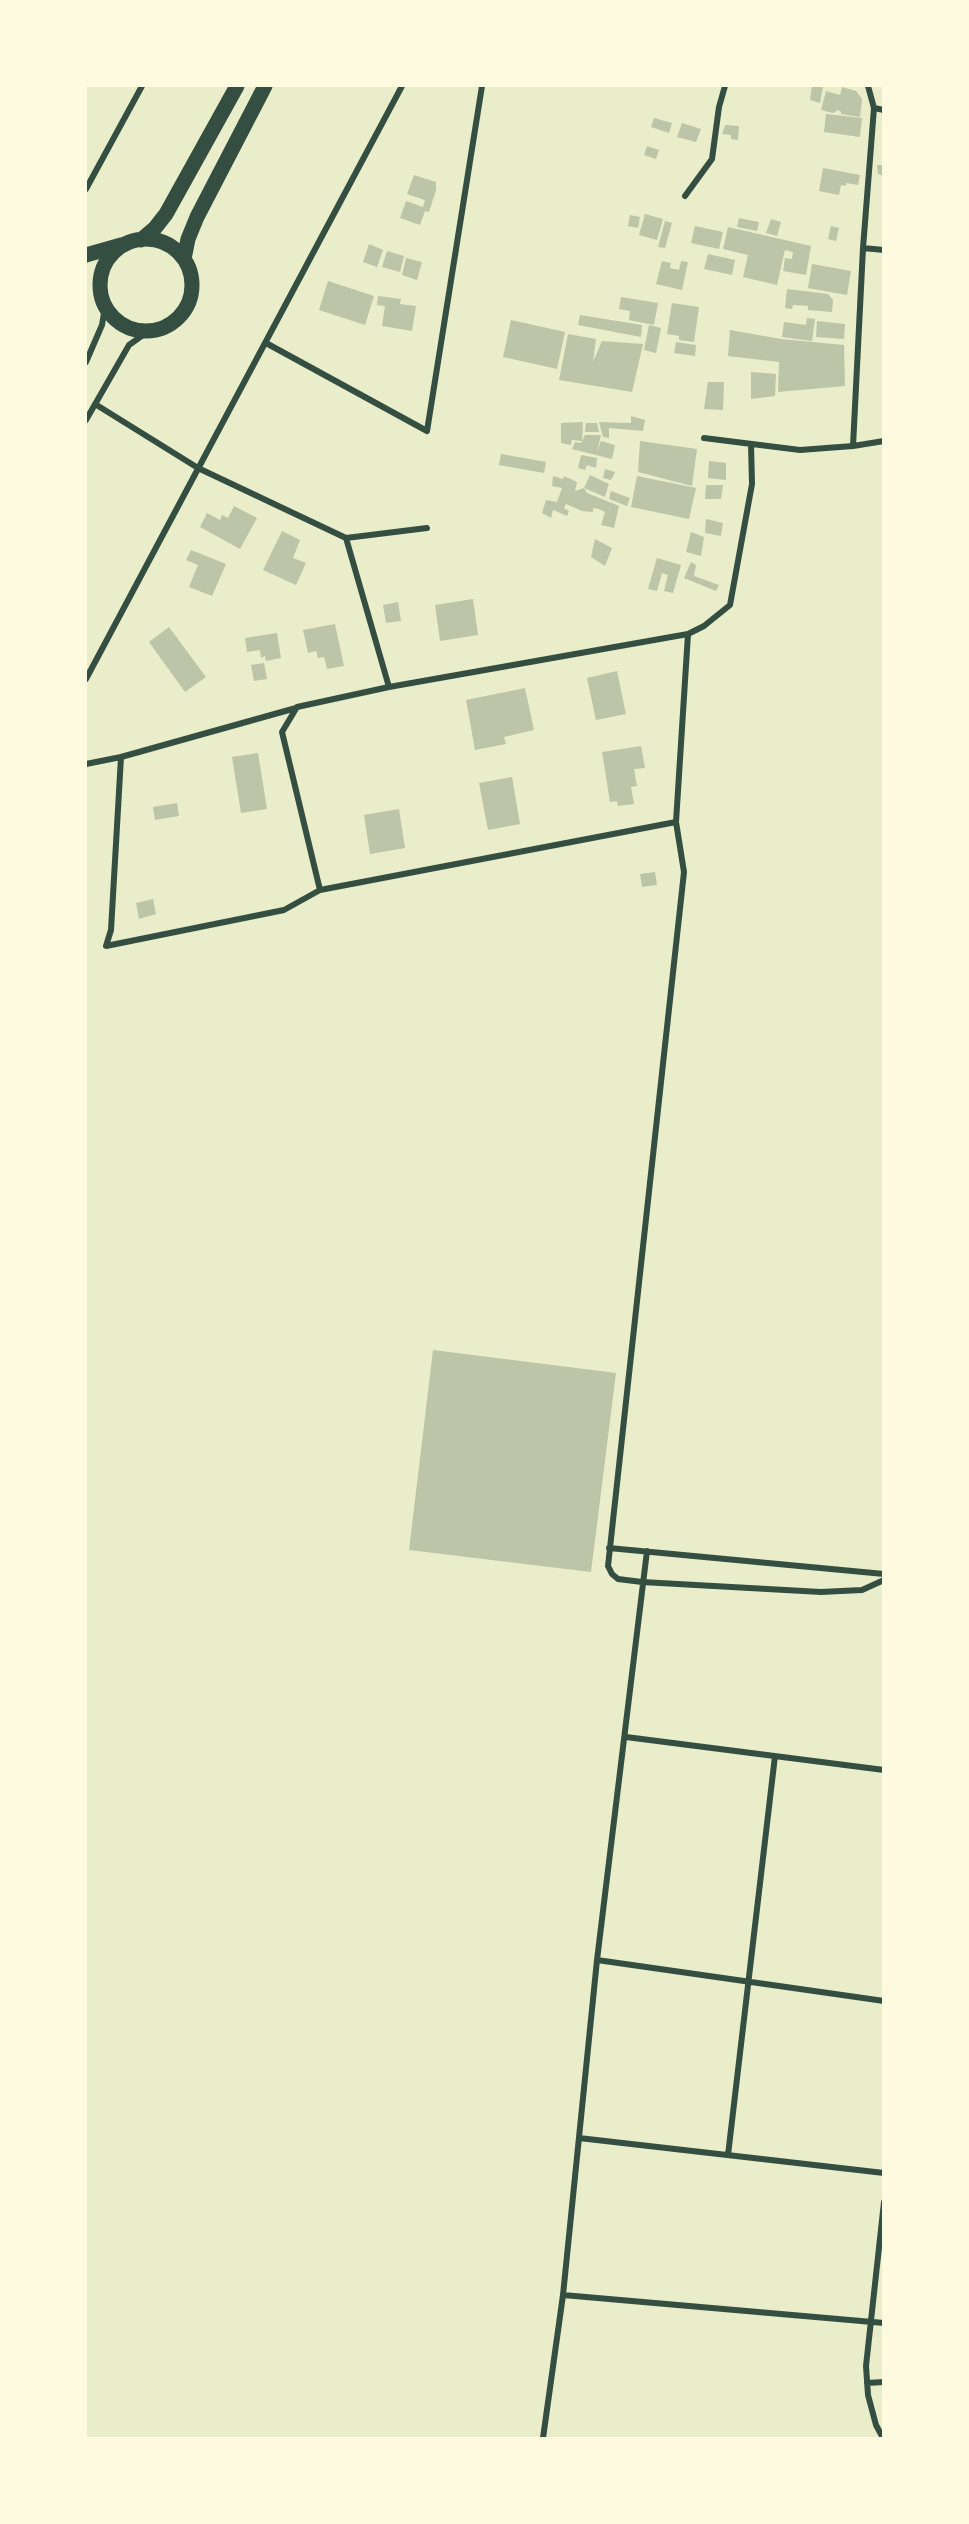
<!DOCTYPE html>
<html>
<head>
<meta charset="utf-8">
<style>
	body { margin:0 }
	#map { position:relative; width:969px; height:2524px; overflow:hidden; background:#e9edc9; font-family:"Asap Condensed",sans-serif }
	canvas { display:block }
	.frame { position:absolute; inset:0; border:87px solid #fefae0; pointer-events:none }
</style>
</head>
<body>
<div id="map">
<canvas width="969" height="2524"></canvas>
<div class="frame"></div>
</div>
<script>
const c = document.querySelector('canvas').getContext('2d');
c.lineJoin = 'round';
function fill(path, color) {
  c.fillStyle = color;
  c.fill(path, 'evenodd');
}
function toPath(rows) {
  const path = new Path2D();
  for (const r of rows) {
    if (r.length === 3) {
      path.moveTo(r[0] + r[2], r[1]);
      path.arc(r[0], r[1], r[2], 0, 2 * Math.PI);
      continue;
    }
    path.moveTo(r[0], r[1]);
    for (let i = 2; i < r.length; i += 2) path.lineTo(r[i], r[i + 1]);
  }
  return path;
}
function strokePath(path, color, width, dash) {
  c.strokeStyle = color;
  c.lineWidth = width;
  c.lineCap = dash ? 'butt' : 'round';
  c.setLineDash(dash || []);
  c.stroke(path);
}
fill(toPath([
	[812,86,823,87,820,103,810,100],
	[842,87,856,91,862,99,860,117,841,114,841,112,838,110,833,113,821,110,826,91,840,95],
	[826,114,862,118,860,137,824,132],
	[654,118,672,123,669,133,651,127],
	[682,123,701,129,696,142,677,137],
	[725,125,739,126,738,140,731,139,731,135,722,134],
	[647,146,659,150,656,159,644,155],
	[877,165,884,165,884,176,878,174],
	[823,168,860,175,858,185,846,183,846,186,841,185,839,195,819,191],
	[414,175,436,182,436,190,429,212,425,211,420,225,400,218,406,201,423,207,425,200,407,194],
	[645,214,663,219,657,240,639,235],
	[630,215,640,217,638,228,628,226],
	[739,218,759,222,757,231,737,227],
	[771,219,781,222,777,236,766,233],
	[665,221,672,223,665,248,658,247],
	[695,226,723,232,719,249,691,243],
	[831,226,839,228,836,241,828,239],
	[728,227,811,246,806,275,783,271,785,258,792,259,793,252,785,250,777,285,743,277,748,255,723,249],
	[369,244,383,250,377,267,363,262],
	[387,251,404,256,400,272,382,267],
	[708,254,735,260,732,275,704,269],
	[406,258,422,262,417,280,402,275],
	[662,261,671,263,670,268,679,270,681,261,688,262,682,290,656,284],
	[812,264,851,271,847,295,808,288],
	[328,281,374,296,365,325,319,310],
	[787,289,828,294,833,300,832,312,808,310,808,306,793,305,792,309,785,308],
	[378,296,401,299,400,304,416,306,412,331,382,326,385,306,377,305],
	[621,297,658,303,654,325,629,320,630,311,619,309],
	[672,303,699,307,694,342,679,340,679,336,667,334],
	[580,315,642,325,641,337,578,325],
	[807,318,815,319,812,341,782,337,784,322,806,325],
	[511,320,565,332,557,369,503,357],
	[817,321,845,324,844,339,816,337],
	[649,325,661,328,656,353,644,350],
	[730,330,781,339,844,345,845,386,778,392,779,362,728,356],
	[568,334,596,339,593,362,602,341,643,344,632,392,559,380],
	[676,342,696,345,695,356,674,353],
	[751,372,776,374,775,396,751,399],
	[708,382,724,382,723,410,704,409],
	[631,416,645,420,643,431,609,428,609,438,603,437,599,422,631,423],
	[583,422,582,441,572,440,571,445,561,443,561,423],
	[586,423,597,423,599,432,585,432],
	[585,435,601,435,597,452,601,441,615,445,612,459,572,449,575,442,581,443],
	[640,441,697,449,692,486,638,472],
	[501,454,546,462,544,473,499,465],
	[581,455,597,458,596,468,587,465,585,470,578,468],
	[709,461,726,463,726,480,708,478],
	[605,469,615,472,611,480,603,478],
	[590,475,609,484,605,497,584,488,587,493,619,506,614,528,601,525,605,512,599,509,593,508,593,512,582,511,566,504,564,508,569,511,567,516,553,510,551,518,542,513,546,500,557,502,562,488,552,486,553,476,563,479,564,476,577,482,575,491,584,488],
	[637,476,696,488,689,519,631,507],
	[706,485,723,485,721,499,705,499],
	[611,491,630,498,627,506,609,499],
	[234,506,257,518,240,549,200,527,207,513,220,520,222,515,228,518],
	[706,519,723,523,721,536,705,533],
	[282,531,300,540,293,558,306,563,296,585,263,570],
	[691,532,704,537,701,556,686,552],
	[595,539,612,548,605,566,591,557],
	[191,550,226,564,212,596,189,587,198,565,186,560],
	[657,558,681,565,673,593,664,591,668,575,662,573,657,591,648,589],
	[691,562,696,565,694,576,719,585,716,591,684,578],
	[473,599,478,635,440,641,435,605],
	[398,602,401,621,386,623,383,605],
	[335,624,344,666,327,669,324,657,318,658,316,651,308,653,303,630],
	[169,627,206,677,185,692,149,642],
	[277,633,281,658,266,661,265,656,261,658,260,650,247,652,245,638],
	[264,663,267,679,254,681,251,665],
	[617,671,626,714,596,720,587,678],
	[525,688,534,730,504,737,506,744,475,750,466,700],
	[641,746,645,768,634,769,637,786,631,787,634,804,618,806,617,801,610,802,602,752],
	[258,753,267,809,241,813,232,757],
	[512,777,520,824,488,830,479,783],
	[177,803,179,816,155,820,153,807],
	[399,809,405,848,370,854,364,815],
	[655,872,657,885,642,887,640,874],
	[153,899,156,914,139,919,136,903],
	[433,1350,616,1373,591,1572,409,1550]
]), '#bcc5a7');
strokePath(toPath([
	[874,108,884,110],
	[86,189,142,86],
	[685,196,712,159,719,107,725,86],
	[863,248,884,250],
	[266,343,427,431,482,86],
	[86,362,102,325,105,307],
	[95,404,198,468,346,538,427,528],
	[86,420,129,345,150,330],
	[704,438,800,450,853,446,884,441],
	[853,446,863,248,874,108,868,86],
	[346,538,389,687],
	[688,634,676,822,320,890,282,732,297,707,389,687,688,634,704,626,730,605,752,484,751,444],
	[86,679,402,86],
	[121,757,296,708],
	[86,764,121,757,111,930,106,946,284,910,320,890],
	[676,822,684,872,608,1566,612,1574,618,1579,642,1582,821,1592,862,1590,884,1580],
	[609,1548,884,1574],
	[626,1737,884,1770],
	[597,1960,884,2001],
	[579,2138,884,2173],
	[728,2155,775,1756],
	[563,2295,884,2323],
	[867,2383,884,2382],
	[543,2438,563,2295,597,1960,647,1551],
	[883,2438,876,2425,868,2395,866,2366,884,2202]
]), '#344e41', 6);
strokePath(toPath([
	[146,285,46],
	[141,240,155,228,166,214,237,86],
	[86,255,121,245],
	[184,259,188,239,197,217,265,86]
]), '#344e41', 15);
</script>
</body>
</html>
